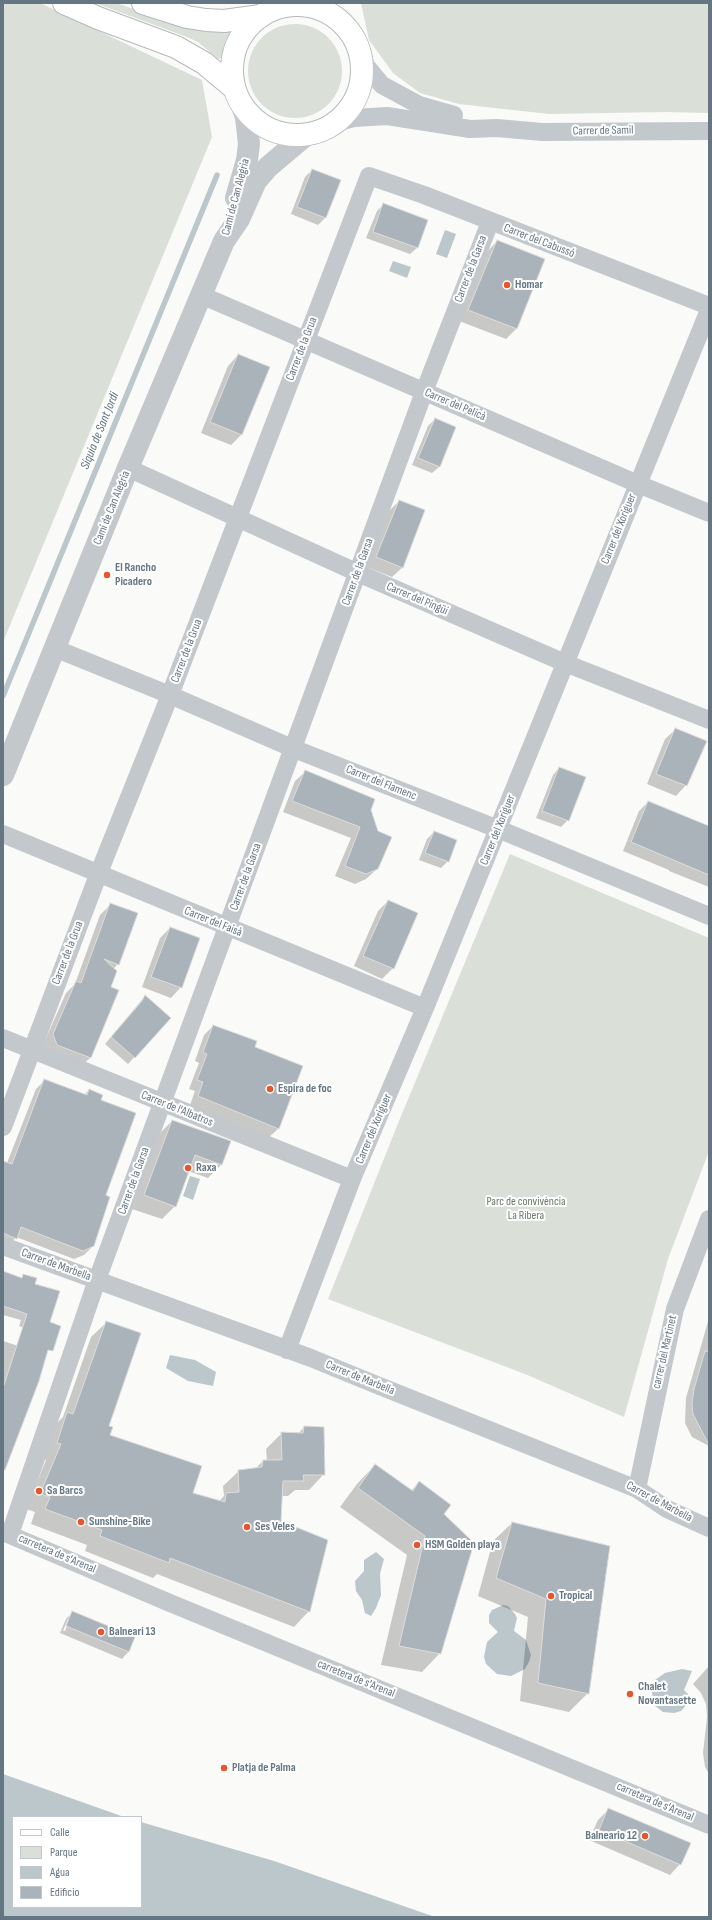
<!DOCTYPE html>
<html>
<head>
<meta charset="utf-8">
<style>
	body { margin:0 }
	#map { position:relative; width:712px; height:1920px; overflow:hidden; background:#fafaf8; font-family:"Sofia Sans Condensed",sans-serif }
	canvas { display:block }
	.frame { position:absolute; inset:0; border:4px solid #657683; pointer-events:none }
	.legend { position:absolute; left:12px; top:1816px; width:130px; height:92px; box-sizing:border-box; background:#fff; border:1px solid #c1c8cd; margin:0; padding:5px 7px; list-style:none; font-size:12px; color:#657683 }
	.legend li { display:flex; align-items:center; gap:8px; height:20px }
	.legend b { width:20px; border:1px solid #c1c8cd }
</style>
</head>
<body>
<div id="map">
<canvas width="712" height="1920"></canvas>
<div class="frame"></div>
<ul class="legend">
<li><b style="height:5px;background:#fff"></b>Calle</li>
<li><b style="height:11px;background:#dadfd7"></b>Parque</li>
<li><b style="height:11px;background:#bbc7cb"></b>Agua</li>
<li><b style="height:11px;background:#aab3b9"></b>Edificio</li>
</ul>
</div>
<script>
const c = document.querySelector('canvas').getContext('2d');
c.lineJoin = 'round';
function fill(path, color) {
  c.fillStyle = color;
  c.fill(path, 'evenodd');
}
function toPath(rows) {
  const path = new Path2D();
  for (const r of rows) {
    if (r.length === 3) {
      path.moveTo(r[0] + r[2], r[1]);
      path.arc(r[0], r[1], r[2], 0, 2 * Math.PI);
      continue;
    }
    path.moveTo(r[0], r[1]);
    for (let i = 2; i < r.length; i += 2) path.lineTo(r[i], r[i + 1]);
  }
  return path;
}
function strokePath(path, color, width, dash) {
  c.strokeStyle = color;
  c.lineWidth = width;
  c.lineCap = dash ? 'butt' : 'round';
  c.setLineDash(dash || []);
  c.stroke(path);
}
function write(font, color, halo, rows, align = 'center') {
  c.font = font + ' "Sofia Sans Condensed",sans-serif';
  c.lineWidth = 4;
  c.setLineDash([]);
  c.textBaseline = 'middle';
  c.strokeStyle = halo;
  c.fillStyle = color;
  for (const [text, x, y, turn = 0] of rows) {
    c.save();
    c.translate(x, y);
    c.rotate((+turn || 0) * Math.PI / 180);
    c.textAlign = isNaN(turn) ? turn : align;
    if (halo) c.strokeText(text, 0, 0);
    c.fillText(text, 0, 0);
    c.restore();
  }
}
fill(toPath([
	[3,3,40,3,202,80,212,137,3,642],
	[95,3,117,3,169,22,192,28,218,32,231,29,232,32,222,57,218,59,198,42,187,37],
	[361,3,709,3,709,113,666,112,549,114,459,104,420,93,393,73,369,40],
	[295,71,47],
	[510,854,709,938,709,1151,668,1259,624,1417,525,1374,328,1299,399,1121]
]), '#dadfd7');
fill(toPath([
	[445,230,456,234,447,258,436,254],
	[393,261,411,267,407,278,389,271],
	[190,1176,200,1179,193,1200,183,1196],
	[170,1355,195,1360,216,1372,213,1386,188,1381,166,1368],
	[376,1552,384,1559,380,1574,381,1595,376,1608,371,1616,365,1613,362,1600,356,1591,355,1581,364,1571,364,1560],
	[503,1605,508,1606,515,1614,517,1618,514,1631,526,1640,531,1655,529,1662,525,1669,511,1676,497,1674,486,1664,484,1657,487,1642,498,1632,489,1623,489,1615,492,1610],
	[682,1669,692,1671,684,1690,689,1695,690,1701,681,1711,674,1713,663,1712,655,1706,653,1698,651,1689,655,1680,665,1673],
	[3,1774,124,1817,13,1817,13,1907,141,1907,141,1822,274,1861,435,1917,3,1917]
]), '#bbc7cb');
fill(toPath([
	[312,170,340,181,325,218,318,225,291,214,305,177],
	[384,204,427,220,417,248,410,254,366,238,377,211],
	[497,241,516,329,506,339,459,321,487,252],
	[238,355,241,435,231,445,201,433,228,366],
	[435,419,455,427,439,467,432,473,412,465,428,426],
	[399,501,403,567,392,577,367,567,389,511],
	[676,729,686,785,676,796,647,784,665,739],
	[559,768,568,820,561,827,536,818,553,775],
	[306,771,370,810,377,869,366,879,355,884,335,876,351,838,283,812,295,781],
	[648,802,709,827,709,887,669,871,669,870,623,851,639,811],
	[434,832,448,861,441,868,419,860,427,839],
	[388,901,417,913,393,968,382,979,354,966,378,911],
	[111,904,118,964,113,969,109,988,117,991,90,1058,79,1068,43,1045,66,993,75,984,100,915],
	[170,928,181,987,171,998,142,987,160,938],
	[145,996,169,1018,128,1064,105,1044],
	[213,1026,253,1048,302,1066,278,1129,269,1137,190,1105,195,1091,189,1089,199,1063,195,1061,204,1035],
	[45,1080,84,1095,89,1090,100,1101,105,1196,93,1246,84,1255,74,1259,16,1237,7,1247,3,1246,3,1165,7,1163,36,1089],
	[172,1121,221,1165,208,1178,188,1171,175,1206,162,1219,132,1209,159,1134],
	[3,1272,21,1278,24,1275,34,1285,41,1335,19,1326,21,1320,3,1315],
	[709,1318,709,1446,692,1437,685,1423,686,1398],
	[107,1322,109,1436,191,1493,219,1501,224,1496,223,1486,239,1471,255,1469,263,1461,267,1461,266,1449,282,1433,298,1434,304,1427,324,1474,309,1490,295,1490,288,1496,281,1496,280,1522,309,1611,294,1627,157,1574,153,1578,85,1551,87,1545,31,1524,35,1512,26,1509,46,1460,42,1458,52,1428,63,1417,91,1337],
	[3,1341,46,1355,3,1459],
	[375,1465,411,1491,419,1482,443,1514,440,1653,422,1672,381,1665,407,1555,340,1507,357,1484],
	[512,1523,609,1547,588,1693,569,1712,520,1701,528,1617,478,1596,493,1541],
	[72,1613,134,1638,128,1652,122,1659,60,1633,66,1619],
	[68,1619,70,1619,65,1631,63,1631],
	[709,1666,709,1774,705,1767,703,1753,707,1717,706,1704,701,1693,693,1684],
	[609,1809,680,1864,670,1875,589,1840,598,1820]
]), '#0003');
strokePath(toPath([
	[3,696,217,175]
]), '#bbc7cb', 5.5);
const building = toPath([
	[312,169,341,180,326,218,297,207,312,169],
	[383,203,428,220,418,248,373,232,383,203],
	[497,240,545,259,517,329,468,310,497,240],
	[238,354,270,367,242,435,210,422,238,354],
	[435,418,456,427,440,467,418,458,435,418],
	[399,500,425,510,403,568,376,557,399,500],
	[675,728,707,741,687,786,656,774,675,728],
	[559,767,586,777,569,821,542,811,559,767],
	[305,770,375,799,371,810,378,831,392,837,378,869,366,874,345,866,360,827,292,801,305,770],
	[648,801,709,826,709,875,631,842,648,801],
	[434,831,457,840,449,862,425,853,434,831],
	[388,900,418,913,394,969,363,956,388,900],
	[110,903,138,913,119,965,104,959,117,971,111,987,119,990,91,1058,57,1045,53,1034,76,981,81,983,110,903],
	[170,927,200,938,182,988,151,977,170,927],
	[145,995,171,1018,135,1058,111,1037,142,1001,145,995],
	[213,1025,257,1041,255,1047,303,1066,279,1129,198,1096,203,1082,197,1080,207,1054,203,1052,213,1025],
	[44,1079,87,1095,89,1089,103,1095,101,1100,136,1113,106,1195,110,1197,94,1246,83,1251,21,1227,17,1239,3,1233,3,1161,12,1164,44,1079],
	[172,1120,231,1141,222,1165,195,1155,176,1207,144,1195,172,1120],
	[3,1271,22,1278,23,1274,37,1278,35,1284,60,1291,50,1322,61,1326,53,1351,48,1350,39,1381,5,1470,3,1470,3,1388,27,1314,3,1306,3,1271],
	[106,1321,141,1333,109,1426,113,1427,110,1435,202,1466,193,1493,225,1502,226,1493,239,1492,238,1470,262,1467,263,1460,282,1460,281,1432,303,1433,304,1426,324,1427,325,1475,303,1475,304,1481,283,1481,281,1521,328,1540,310,1612,170,1558,169,1563,100,1536,102,1530,45,1509,50,1497,40,1494,61,1444,57,1443,67,1412,73,1414,106,1321],
	[705,1351,709,1352,709,1445,693,1414,692,1404,694,1389,705,1351],
	[375,1464,413,1491,419,1481,451,1505,444,1514,474,1543,441,1654,399,1646,425,1536,358,1488,375,1464],
	[512,1522,610,1546,589,1694,538,1683,546,1599,496,1578,512,1522],
	[72,1611,135,1637,129,1652,66,1626,72,1611],
	[608,1808,691,1843,681,1865,599,1830,608,1808]
]);
fill(building, '#aab3b9');
strokePath(building, '#dcdcda', 1);
const primary = toPath([
	[297,70,65]
]);
const motorway = toPath([
	[64,3,98,18,176,47,204,63,234,88],
	[143,3,187,17,206,20,224,21,261,16]
]);
strokePath(primary, '#b5babe', 24);
strokePath(motorway, '#b4b9bd', 24);
strokePath(toPath([
	[360,53,367,67,382,85,419,105,454,115],
	[335,123,354,118,387,116,470,129,497,128,542,132,709,131],
	[201,295,638,484,709,513],
	[128,468,358,573,565,663,709,720],
	[54,648,170,695,292,748,498,829,709,916],
	[3,834,425,1008],
	[3,1038,352,1179],
	[3,1127,98,875,170,695,369,176,424,195,709,306],
	[3,1246,311,1358,372,1383,637,1489,667,1509,709,1528],
	[287,1350,352,1179,425,1008,709,310],
	[637,1489,675,1309,709,1219],
	[3,1532,170,1603,709,1825],
	[10,1534,97,1280,424,392,490,222]
]), '#c3c8cc', 18);
strokePath(toPath([
	[236,198,247,160,249,144,246,117,242,106],
	[3,775,128,468,224,241,239,219,256,181,268,167,306,135]
]), '#c3c8cc', 22);
strokePath(primary, '#fff', 22);
strokePath(motorway, '#fff', 22);
for (const [x, y, r, color] of [
	[507,285,4,"#e4572e"],
	[107,575,4,"#e4572e"],
	[270,1089,4,"#e4572e"],
	[188,1168,4,"#e4572e"],
	[39,1491,4,"#e4572e"],
	[81,1522,4,"#e4572e"],
	[247,1527,4,"#e4572e"],
	[417,1545,4,"#e4572e"],
	[551,1596,4,"#e4572e"],
	[101,1632,4,"#e4572e"],
	[630,1694,4,"#e4572e"],
	[224,1768,4,"#e4572e"],
	[645,1836,4,"#e4572e"]
]) {
  const dot = new Path2D();
  dot.arc(x, y, r, 0, 2 * Math.PI);
  c.fillStyle = color;
  c.fill(dot);
  strokePath(dot, '#fff', 1.5);
}
write('12px', '#657683', '#fff', [
	["Carrer de Samil",603,131,-1],
	["Camí de Can Alegria",236,197,-75],
	["Carrer del Cabussó",539,241,21],
	["Carrer de la Garsa",471,269,-69],
	["Carrer de la Grua",302,349,-69],
	["Carrer del Pelicà",455,405,23],
	["Camí de Can Alegria",112,508,-68],
	["Carrer del Xoriguer",619,529,-68],
	["Carrer de la Garsa",358,572,-70],
	["Carrer del Pingüí",417,599,23],
	["Carrer de la Grua",187,651,-69],
	["Carrer del Flamenc",381,783,22],
	["Carrer del Xoriguer",498,830,-68],
	["Carrer de la Garsa",246,877,-70],
	["Carrer del Faisà",213,922,22],
	["Carrer de la Grua",68,953,-69],
	["Carrer de l'Albatros",177,1109,22],
	["Carrer del Xoriguer",374,1129,-67],
	["Carrer de la Garsa",134,1181,-70],
	["Carrer de Marbella",56,1265,20],
	["carrer del Martinet",665,1352,-77],
	["Carrer de Marbella",360,1378,22],
	["Carrer de Marbella",659,1502,28],
	["carretera de s'Arenal",57,1554,23],
	["carretera de s'Arenal",356,1679,22],
	["carretera de s'Arenal",655,1802,23]
]);
write('bold 12px', '#657683', '#fff', [
	["Homar",515,285],
	["El Rancho",115,568],
	["Picadero",115,582],
	["Espira de foc",278,1089],
	["Raxa",196,1168],
	["Sa Barcs",47,1491],
	["Sunshine-Bike",89,1522],
	["Ses Veles",255,1527],
	["HSM Golden playa",425,1545],
	["Tropical",559,1596],
	["Balneari 13",109,1632],
	["Chalet",638,1687],
	["Novantasette",638,1701],
	["Platja de Palma",232,1768],
	["Balneario 12",637,1836,"right"]
], 'left');
write('12px', '#687a64', '#fff', [
	["Parc de convivència",526,1202],
	["La Ribera",526,1216]
]);
write('italic 13px', '#60757c', '#fff', [
	["Síquia de Sant Jordi",100,431,-68]
]);
</script>
</body>
</html>
